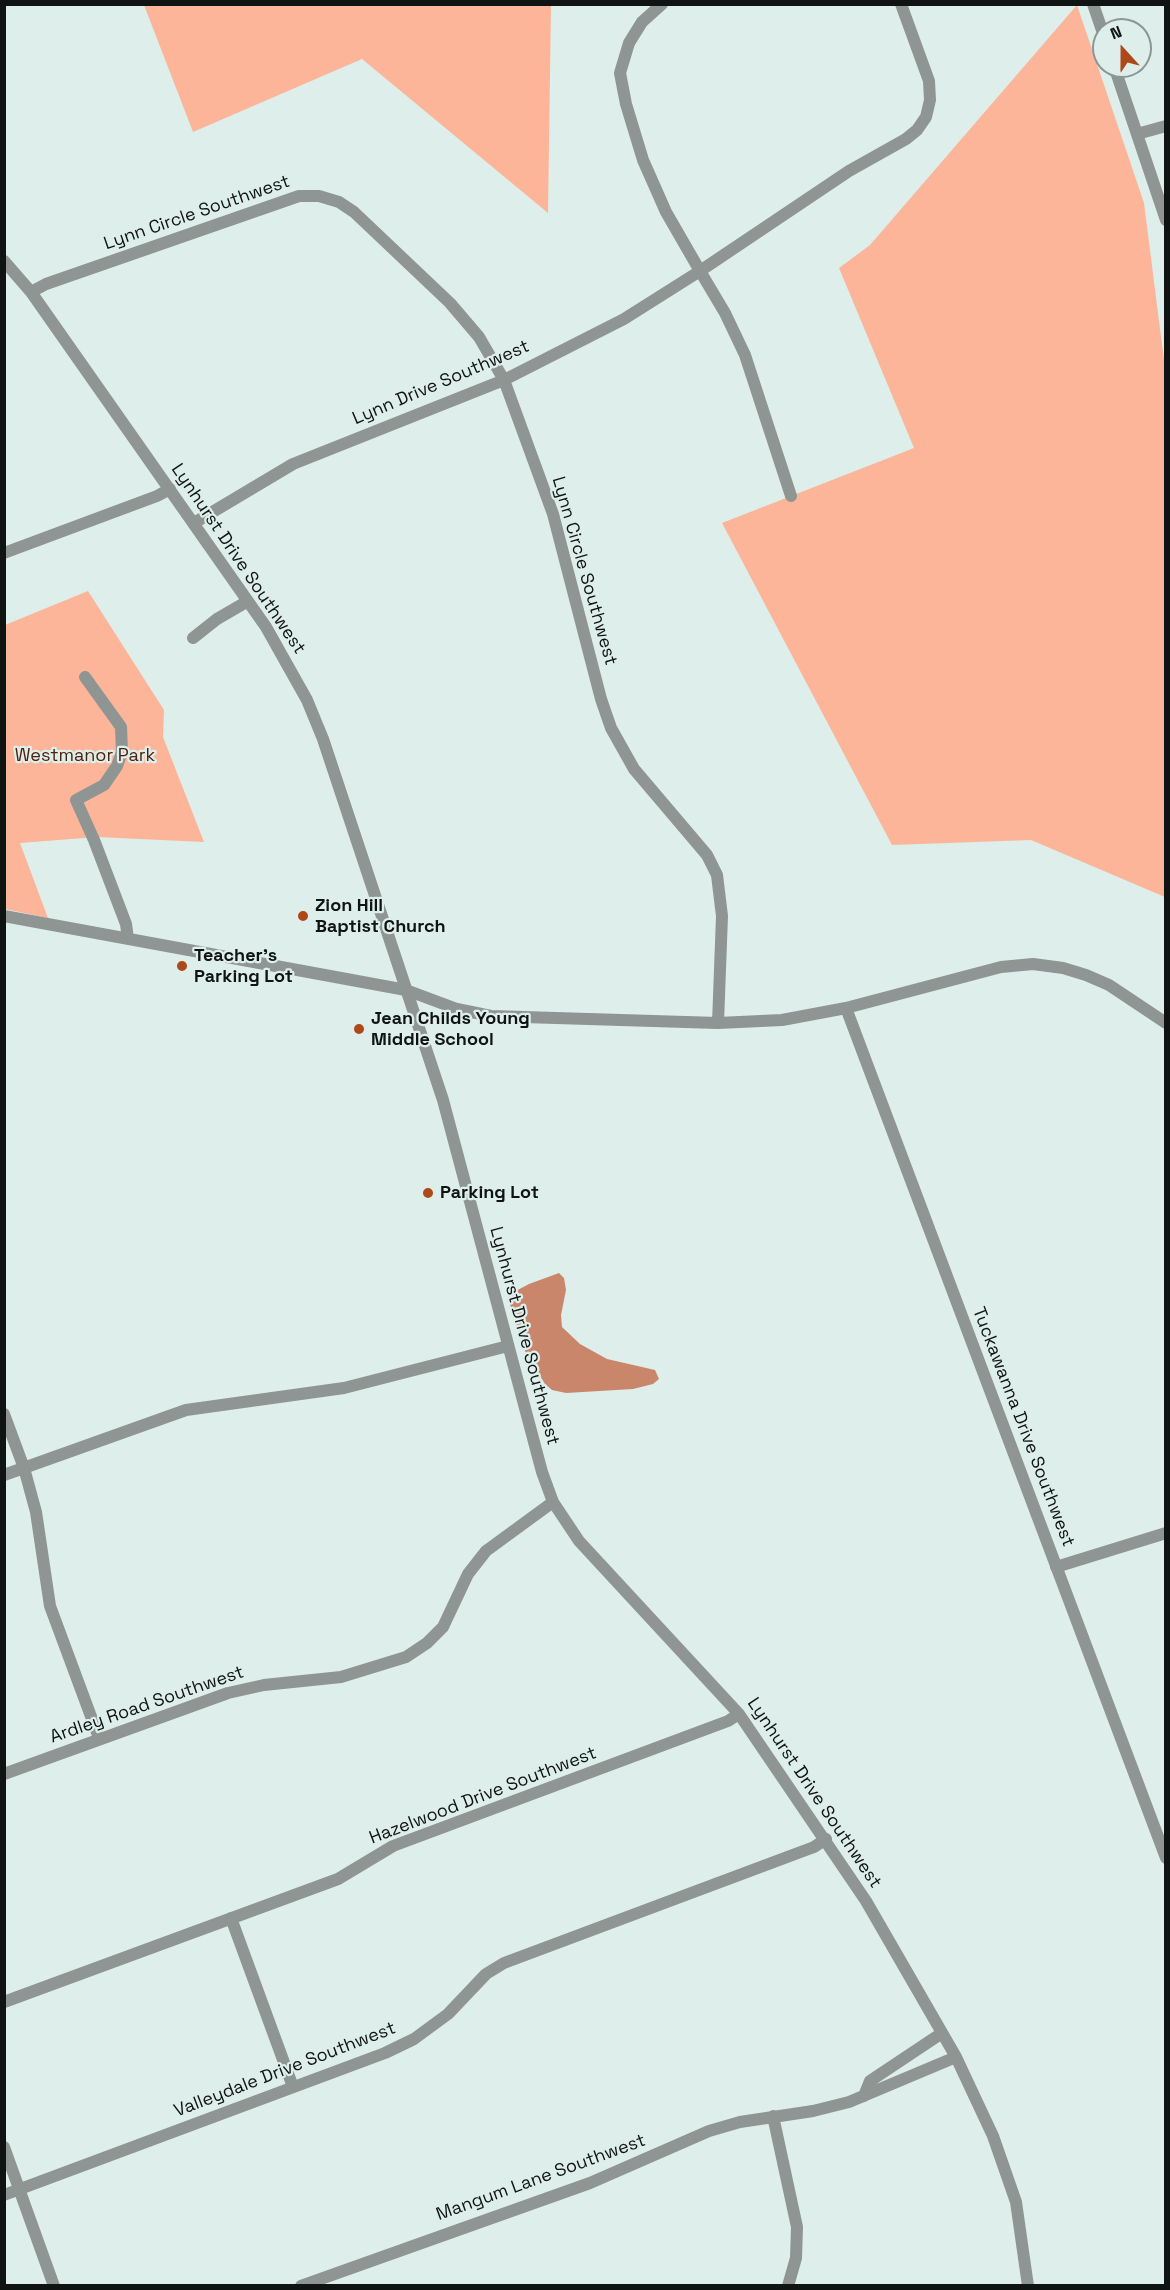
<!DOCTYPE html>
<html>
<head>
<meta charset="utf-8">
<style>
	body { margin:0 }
	#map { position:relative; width:1170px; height:2290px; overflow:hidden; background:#deeeea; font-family:"Space Grotesk",sans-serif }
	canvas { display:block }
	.frame { position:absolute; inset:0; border:6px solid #0f1412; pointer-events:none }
	.north { position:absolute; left:1092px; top:18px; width:60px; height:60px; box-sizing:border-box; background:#deeeea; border:2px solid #8b9794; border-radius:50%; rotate:339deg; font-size:16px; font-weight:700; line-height:24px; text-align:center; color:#0f1412 }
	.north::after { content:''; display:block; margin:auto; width:21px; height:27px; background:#ad4819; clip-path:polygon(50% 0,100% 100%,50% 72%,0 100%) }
</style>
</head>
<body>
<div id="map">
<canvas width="1170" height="2290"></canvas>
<div class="frame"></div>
<div class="north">N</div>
</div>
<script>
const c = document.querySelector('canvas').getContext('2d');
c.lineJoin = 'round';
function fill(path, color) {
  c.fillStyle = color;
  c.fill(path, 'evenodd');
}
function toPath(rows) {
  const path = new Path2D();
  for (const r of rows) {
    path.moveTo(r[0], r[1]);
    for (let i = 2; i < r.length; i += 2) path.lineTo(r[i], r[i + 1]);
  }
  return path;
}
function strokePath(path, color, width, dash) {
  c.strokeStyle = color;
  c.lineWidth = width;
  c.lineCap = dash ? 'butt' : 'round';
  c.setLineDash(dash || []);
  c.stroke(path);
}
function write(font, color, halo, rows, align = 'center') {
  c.font = font + ' "Space Grotesk",sans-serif';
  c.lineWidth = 4.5;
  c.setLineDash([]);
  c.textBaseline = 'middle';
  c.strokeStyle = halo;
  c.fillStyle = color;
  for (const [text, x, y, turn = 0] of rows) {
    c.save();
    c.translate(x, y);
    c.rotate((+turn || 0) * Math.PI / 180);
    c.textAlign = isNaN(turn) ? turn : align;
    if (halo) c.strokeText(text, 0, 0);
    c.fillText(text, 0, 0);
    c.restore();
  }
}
fill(toPath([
	[144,5,551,5,548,213,362,59,193,132],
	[1077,5,1144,203,1165,368,1165,897,1031,840,892,845,722,523,914,448,839,268,870,245],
	[88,591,164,710,163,737,204,842,97,837,20,843,48,918,5,909,5,625]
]), '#fcb599');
fill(toPath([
	[559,1273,564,1278,566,1290,561,1315,562,1327,580,1344,607,1359,655,1370,659,1379,653,1384,633,1389,566,1393,552,1390,545,1384,525,1351,508,1298,510,1294,529,1284]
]), '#ca866b');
strokePath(toPath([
	[662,4,642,22,629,43,620,73,626,104,643,160,666,212,700,271,849,171,906,139,917,130,926,117,930,100,929,81,901,4],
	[1093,4,1104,36],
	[1114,66,1166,220],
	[1137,134,1166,126],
	[4,261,31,292,266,627,307,700,323,739,443,1100,542,1472,553,1502,579,1541,739,1714,866,1901,956,2057,993,2136,1016,2202,1028,2286],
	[31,292,46,284,299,196,319,196,339,202,354,212,450,303,479,337,504,380,553,514,601,699,611,728,634,769,707,855,717,875,722,916,718,1023],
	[194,523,293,464,504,380,624,319,700,271,725,313,745,355,791,496],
	[4,553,157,496,170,489],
	[193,638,217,619,248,601],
	[85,677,121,727,122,752,117,766,104,785,76,800,94,840,126,924,128,939],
	[4,916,406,990,457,1009,491,1016,718,1023,782,1020,846,1008,1001,967,1033,964,1063,968,1086,975,1109,985,1166,1023],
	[846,1008,1166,1858],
	[4,1414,24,1468,36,1512,50,1606,99,1738],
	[4,1475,186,1410,344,1388,508,1346],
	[1056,1567,1166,1533],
	[4,1774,228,1693,264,1685,341,1677,406,1657,427,1643,443,1627,468,1574,486,1551,553,1502],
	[231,1918,293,2087],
	[4,2002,338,1879,393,1846,728,1721,739,1714],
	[864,2096,870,2081,942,2033],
	[773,2116,797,2227,796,2258,788,2286],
	[4,2147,54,2286],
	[4,2195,385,2053,414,2039,448,2014,486,1974,504,1963,814,1847,826,1839],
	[301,2286,590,2183,709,2131,740,2122,813,2111,849,2102,956,2057]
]), '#8e9593', 12);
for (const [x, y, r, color] of [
	[303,916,6,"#ad4819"],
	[182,966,6,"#ad4819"],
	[359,1029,6,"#ad4819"],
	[428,1193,6,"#ad4819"]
]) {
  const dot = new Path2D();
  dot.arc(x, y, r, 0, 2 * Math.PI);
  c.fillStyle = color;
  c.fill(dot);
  strokePath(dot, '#deeeea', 2);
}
write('18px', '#0f1412', '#deeeea', [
	["Lynn Circle Southwest",197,213,-19],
	["Lynn Drive Southwest",441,383,-23],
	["Lynhurst Drive Southwest",238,559,56],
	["Lynn Circle Southwest",584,571,74],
	["Lynhurst Drive Southwest",524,1336,75],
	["Tuckawanna Drive Southwest",1023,1427,69],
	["Ardley Road Southwest",147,1705,-19],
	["Lynhurst Drive Southwest",814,1793,56],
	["Hazelwood Drive Southwest",483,1796,-21],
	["Valleydale Drive Southwest",285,2070,-21],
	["Mangum Lane Southwest",541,2178,-20]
]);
write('18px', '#4e210e', '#deeeea', [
	["Westmanor Park",85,756]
]);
write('bold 18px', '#0f1412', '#deeeea', [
	["Zion Hill",315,906],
	["Baptist Church",315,927],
	["Teacher's",194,956],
	["Parking Lot",194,977],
	["Jean Childs Young",371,1019],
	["Middle School",371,1040],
	["Parking Lot",440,1193]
], 'left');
</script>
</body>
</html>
